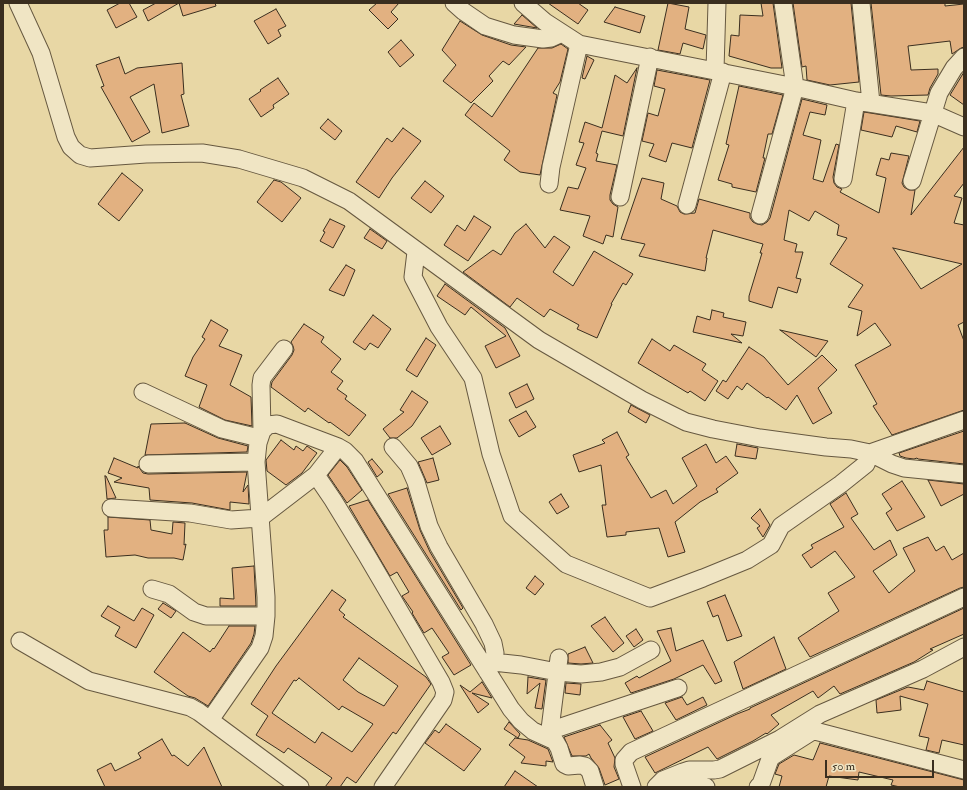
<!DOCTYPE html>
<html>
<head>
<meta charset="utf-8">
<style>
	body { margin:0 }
	#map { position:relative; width:967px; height:790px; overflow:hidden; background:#e8d7a5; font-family:"IM FELL Double Pica",serif }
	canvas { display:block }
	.frame { position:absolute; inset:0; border:4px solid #3a2e1f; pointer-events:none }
	.scale { position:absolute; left:825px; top:760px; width:109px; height:18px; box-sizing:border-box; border:2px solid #3a2e1f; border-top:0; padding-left:5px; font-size:12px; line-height:14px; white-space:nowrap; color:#3a2e1f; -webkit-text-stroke:3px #f0e5c4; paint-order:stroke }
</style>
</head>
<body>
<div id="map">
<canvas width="967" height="790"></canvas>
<div class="frame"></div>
<div class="scale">50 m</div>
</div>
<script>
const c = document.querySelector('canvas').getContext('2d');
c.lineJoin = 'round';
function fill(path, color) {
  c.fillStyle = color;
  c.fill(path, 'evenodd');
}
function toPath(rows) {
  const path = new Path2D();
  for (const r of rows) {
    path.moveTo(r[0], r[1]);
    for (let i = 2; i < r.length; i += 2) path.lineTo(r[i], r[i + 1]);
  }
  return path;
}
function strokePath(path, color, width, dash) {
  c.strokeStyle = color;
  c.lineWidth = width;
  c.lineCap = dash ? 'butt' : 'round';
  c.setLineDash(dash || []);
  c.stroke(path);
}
const building = toPath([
	[120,3,129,3,137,17,116,28,107,10,120,3],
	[156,3,215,3,216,6,183,16,179,3,148,21,143,10,156,3],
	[377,3,399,3,391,12,398,19,388,29,369,10,377,3],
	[548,3,578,3,588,10,578,24,548,3],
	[668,3,689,7,685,29,706,35,703,49,683,43,680,54,658,50,668,3],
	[761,3,773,3,782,68,771,68,729,56,731,35,739,36,740,15,763,16,761,3],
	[793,3,851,3,859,82,830,85,807,80,806,66,802,67,793,3],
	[871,3,945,3,945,6,964,4,964,47,961,48,952,54,950,41,908,46,911,70,938,69,938,74,930,88,928,95,891,96,881,95,871,3],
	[615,7,645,16,640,33,604,22,615,7],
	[276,9,286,26,278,30,281,36,268,44,254,21,276,9],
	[522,15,537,28,514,24,522,15],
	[460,21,482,35,511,45,526,47,509,65,503,61,489,76,493,81,471,103,443,81,456,65,442,50,460,21],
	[401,40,414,55,400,67,388,52,401,40],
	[561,44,568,49,560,82,553,93,557,95,540,175,520,172,504,160,510,151,465,115,474,103,492,117,538,48,552,48,561,44],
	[587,56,594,60,585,79,582,78,587,56],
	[119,57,125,74,137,68,182,63,184,94,181,95,189,126,162,133,154,84,130,97,150,132,132,142,101,87,104,86,96,65,119,57],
	[637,68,623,136,602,131,596,153,598,154,596,161,617,165,610,195,610,200,613,204,618,207,613,237,606,235,603,244,583,236,590,216,560,210,568,187,578,189,586,168,576,165,584,143,579,142,585,122,602,128,615,75,627,83,637,68],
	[657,70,710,80,692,148,672,143,666,162,649,156,654,144,642,141,648,113,658,116,665,89,654,86,657,70],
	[964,72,964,105,950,95,964,72],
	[278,78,289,94,273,105,274,108,261,117,249,99,261,91,260,90,278,78],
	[739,86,783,95,772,134,768,134,763,158,765,158,756,192,732,187,732,184,718,180,729,145,726,144,739,86],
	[802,99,827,105,825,115,810,112,803,135,821,140,813,179,823,182,836,144,839,145,833,177,834,183,837,187,842,189,840,192,879,213,886,178,876,175,881,158,889,160,891,153,909,156,902,183,904,187,909,190,915,190,911,215,964,147,964,183,954,196,962,198,954,223,964,225,964,322,958,325,964,341,964,410,892,435,873,406,877,404,855,365,891,345,875,323,857,336,862,311,848,307,863,285,830,264,847,238,837,235,839,225,815,211,809,221,789,210,784,240,797,244,795,252,803,252,796,278,801,279,797,293,778,287,772,308,749,301,749,296,762,253,760,253,763,244,713,230,706,258,707,258,705,271,639,256,645,244,621,239,642,178,664,183,661,199,677,206,680,212,684,214,695,213,699,199,750,213,750,218,753,222,757,224,762,225,767,222,770,218,802,99],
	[893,248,962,264,921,289,893,248],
	[864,112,920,121,917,132,896,126,892,137,861,130,864,112],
	[328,119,342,131,335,140,320,128,328,119],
	[403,128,421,141,392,178,379,198,356,182,387,138,392,142,403,128],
	[122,173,143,190,119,221,98,204,122,173],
	[274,180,281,182,301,198,282,222,257,202,274,180],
	[425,181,444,196,431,213,411,198,425,181],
	[474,216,491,227,468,261,444,245,457,225,465,231,474,216],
	[330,219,345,226,333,248,320,241,325,232,323,231,330,219],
	[526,224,545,248,554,236,570,247,553,272,573,286,594,251,633,274,626,285,623,283,611,304,612,304,597,338,577,329,579,325,550,309,544,317,517,298,510,307,463,272,493,250,501,255,515,233,526,224],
	[370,229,387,241,382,249,364,238,370,229],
	[346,265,355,270,344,296,329,290,346,265],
	[445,284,505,328,520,356,496,368,485,346,506,336,471,307,465,315,437,296,445,284],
	[712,310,724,313,723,317,746,322,743,336,731,334,742,343,693,332,697,316,710,320,712,310],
	[373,315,391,329,378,348,370,343,365,350,353,342,373,315],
	[211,320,228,330,219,346,242,355,230,385,251,397,252,426,225,420,199,407,207,385,185,376,193,357,205,339,202,337,211,320],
	[304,324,324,337,321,342,341,359,331,372,343,381,337,389,347,396,345,399,366,415,349,436,330,422,329,423,308,408,305,412,271,387,272,382,292,355,294,350,293,346,291,342,304,324],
	[780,330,828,341,816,357,780,330],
	[426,338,436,345,417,377,406,370,426,338],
	[652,339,670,351,674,345,706,364,702,370,718,381,705,401,690,391,688,393,638,363,652,339],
	[749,347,764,357,788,385,822,355,837,370,818,388,832,413,813,424,797,395,786,410,768,397,767,398,747,383,742,390,737,386,728,399,716,391,723,380,726,382,749,347],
	[527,384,534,399,516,408,509,393,527,384],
	[412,391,428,402,412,426,397,438,390,438,383,429,404,412,400,410,412,391],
	[631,405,650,415,646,423,628,412,631,405],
	[526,411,536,427,519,437,509,420,526,411],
	[185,423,218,438,248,446,247,452,145,455,151,424,185,423],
	[440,426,451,444,432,455,421,438,440,426],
	[964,431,964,464,918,459,917,458,914,459,906,458,900,456,899,453,964,431],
	[617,432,629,455,626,457,651,498,666,490,673,504,697,486,682,458,706,444,716,463,726,456,738,473,716,489,718,492,700,502,675,522,685,552,668,557,659,528,626,532,626,535,607,537,602,505,606,505,601,465,579,472,573,455,605,443,602,440,617,432],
	[281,440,294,450,296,446,303,451,307,446,317,453,302,473,286,485,267,471,266,460,281,440],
	[737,444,758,448,756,459,735,456,737,444],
	[114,458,138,468,138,466,143,473,148,474,247,472,243,492,248,485,249,504,230,502,230,510,192,503,150,500,149,488,114,482,122,478,108,473,114,458],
	[433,458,439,480,427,483,418,462,433,458],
	[372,459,383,472,377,477,368,462,372,459],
	[340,460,347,467,362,490,347,503,328,475,340,460],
	[105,476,106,476,116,498,107,499,105,476],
	[928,480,964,484,964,494,941,506,928,480],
	[902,481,925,517,897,531,886,513,892,509,882,494,902,481],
	[407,488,420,530,430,552,463,608,461,610,388,494,407,488],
	[846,493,858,514,851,518,874,550,890,540,897,555,873,571,889,593,915,571,903,548,928,537,936,551,944,546,952,560,964,553,964,587,960,588,810,657,798,638,839,611,828,593,855,577,835,551,811,568,802,555,813,548,811,545,844,527,830,504,846,493],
	[561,494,569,507,557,514,549,502,561,494],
	[368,500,471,665,454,675,442,657,449,653,432,628,424,633,412,613,413,612,402,596,409,592,397,572,390,576,349,506,368,500],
	[760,509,770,525,763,537,757,528,760,526,751,518,760,509],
	[108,517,150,520,151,530,172,534,173,522,185,523,184,545,186,544,183,560,174,558,148,558,135,555,106,557,104,530,108,530,108,517],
	[254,566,256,606,220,606,220,598,234,599,232,568,254,566],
	[535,576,544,584,535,595,526,588,535,576],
	[332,590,346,600,339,610,345,615,343,617,426,677,431,684,396,734,393,732,356,783,347,777,340,787,325,787,332,778,288,748,284,753,256,735,268,716,251,704,276,666,332,590],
	[359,658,398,686,384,706,358,692,343,680,359,658],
	[299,678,339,710,342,706,373,724,352,752,322,732,315,743,272,713,294,680,296,681,299,678],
	[725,595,742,636,727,641,718,615,713,617,707,602,725,595],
	[163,603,176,611,171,618,158,609,163,603],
	[108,606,134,621,142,608,154,615,136,648,115,636,120,627,101,616,108,606],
	[964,608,964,634,930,649,933,650,914,662,840,694,834,686,818,698,813,691,771,715,779,724,767,734,766,733,753,741,717,759,708,747,655,773,645,757,737,714,750,709,750,708,964,608],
	[605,617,614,630,624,643,613,652,591,626,605,617],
	[229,626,255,626,254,634,251,643,208,706,195,698,188,696,154,672,183,632,210,652,213,648,214,649,229,626],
	[671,628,676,651,703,640,722,681,715,684,703,665,674,679,631,693,625,683,637,676,639,678,671,661,657,631,671,628],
	[636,629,643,640,634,647,626,636,636,629],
	[774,637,786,669,743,689,734,662,774,637],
	[585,647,593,663,581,664,568,663,568,654,585,647],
	[528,677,546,680,542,709,535,708,540,683,527,694,528,677],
	[927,681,964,692,964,745,942,740,939,753,926,750,929,738,919,736,928,704,900,696,901,710,877,713,876,700,908,687,924,690,927,681],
	[482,682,492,698,472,693,489,704,478,713,460,685,470,692,482,682],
	[566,683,581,684,580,695,565,693,566,683],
	[682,697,687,705,703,697,707,705,676,720,665,703,682,697],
	[641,711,653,731,635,739,623,717,641,711],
	[509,722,520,734,518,738,504,729,509,722],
	[446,724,481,749,464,771,425,743,435,730,439,733,446,724],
	[600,725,612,740,608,743,615,758,614,767,619,779,605,785,599,768,591,758,589,754,586,756,572,756,564,737,600,725],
	[515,738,528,740,548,749,553,762,546,761,546,766,521,763,525,757,509,745,515,738],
	[162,739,172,756,174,755,188,766,204,747,222,787,105,787,97,770,111,763,115,771,141,758,138,753,162,739],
	[820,743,964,780,964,787,900,787,891,785,893,780,859,772,858,780,829,776,826,787,779,787,782,776,775,774,779,764,794,755,813,760,820,743],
	[515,771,538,787,504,787,515,771]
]);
fill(building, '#e2b181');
strokePath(building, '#3a2e1f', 1);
const street = toPath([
	[18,3,41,53,66,137,71,147,80,155,90,158,146,154,202,153,239,159,303,178,349,201,539,340,642,400,686,422,713,429,760,438,826,447,851,449,870,453,892,464,904,468,964,474],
	[454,3,463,11,485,26,514,35,543,39,551,38,562,33],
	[523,3,545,22,579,44,795,87,856,101,932,113,964,127],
	[861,3,871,103],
	[715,70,717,3],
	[843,179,856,101],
	[912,181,939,93,954,68,964,57],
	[549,184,551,167,579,44],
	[620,197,650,57],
	[687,205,723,72],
	[760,215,795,87,783,3],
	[416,252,413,277,439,327,473,378,491,454,512,516,566,564,650,598,703,578,747,560,771,545,781,526,841,484,866,464,870,453,964,420],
	[143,392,222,429,259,438],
	[262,431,261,385,262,378,284,349],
	[393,447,409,466,416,482,429,526,439,547,484,624,493,643,495,653,493,662,487,671],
	[148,464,256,462],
	[316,475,338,447],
	[111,508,190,513,231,520,260,518,316,475,333,500,366,554,441,682,445,692,443,700,383,787],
	[152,589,169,594,194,612,206,616,266,616],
	[20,641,89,681,190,707,199,712,300,787],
	[493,662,521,665,557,672,581,674,601,672,620,667,651,650],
	[210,720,260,648,264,636,266,616,266,597,256,462,258,443,262,431,268,425,277,424,338,447,345,451,355,461,511,709,521,721,533,731,555,741,559,748,564,764,568,766,580,765,585,766,590,771,595,787],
	[549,731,678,688],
	[549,737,559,658],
	[632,787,624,764,624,760,631,752,964,597],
	[656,787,663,780,683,772,689,770,714,770,720,769,780,739,820,714,923,669,964,647],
	[673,787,680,785,706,787],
	[758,787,761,784,770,759,773,756,811,732,815,731,964,770]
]);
strokePath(street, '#665840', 19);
strokePath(street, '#f0e5c4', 17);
</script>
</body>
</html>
